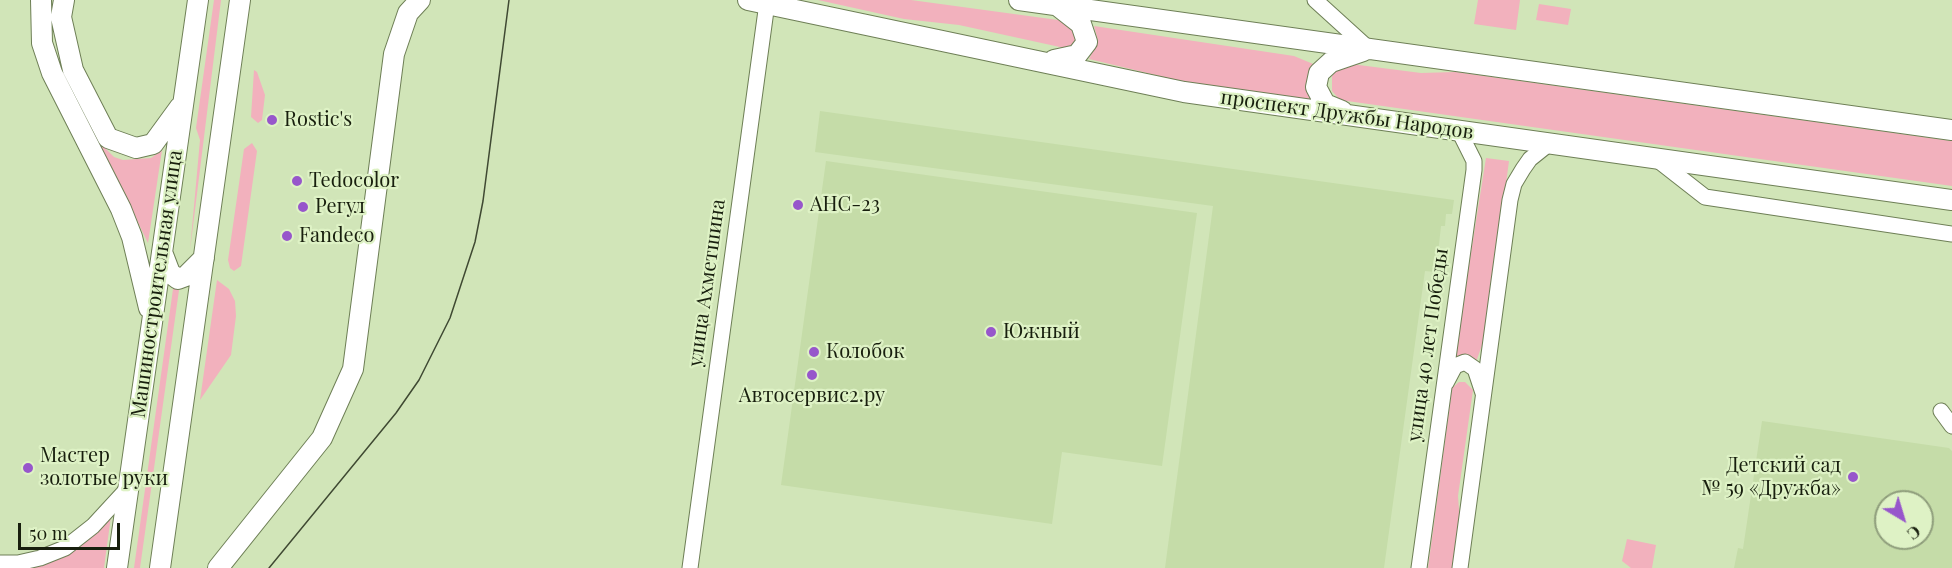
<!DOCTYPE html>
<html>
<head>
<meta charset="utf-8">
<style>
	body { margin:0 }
	#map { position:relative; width:1952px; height:568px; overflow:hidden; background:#d1e5b8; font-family:"Playfair Display",serif }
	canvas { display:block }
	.north { position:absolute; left:1874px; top:490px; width:60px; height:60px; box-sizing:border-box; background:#def2c5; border:2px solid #8f9e7c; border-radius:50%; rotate:142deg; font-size:16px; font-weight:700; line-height:24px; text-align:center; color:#181f0e }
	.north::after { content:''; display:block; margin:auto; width:21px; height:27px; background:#9756cb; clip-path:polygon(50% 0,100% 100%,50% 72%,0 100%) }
	.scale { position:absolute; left:18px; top:523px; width:102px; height:27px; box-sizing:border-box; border:3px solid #181f0e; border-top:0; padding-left:8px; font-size:18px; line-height:21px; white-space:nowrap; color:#181f0e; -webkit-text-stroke:4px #def2c5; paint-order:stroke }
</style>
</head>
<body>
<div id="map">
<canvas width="1952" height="568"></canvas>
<div class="north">С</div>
<div class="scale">50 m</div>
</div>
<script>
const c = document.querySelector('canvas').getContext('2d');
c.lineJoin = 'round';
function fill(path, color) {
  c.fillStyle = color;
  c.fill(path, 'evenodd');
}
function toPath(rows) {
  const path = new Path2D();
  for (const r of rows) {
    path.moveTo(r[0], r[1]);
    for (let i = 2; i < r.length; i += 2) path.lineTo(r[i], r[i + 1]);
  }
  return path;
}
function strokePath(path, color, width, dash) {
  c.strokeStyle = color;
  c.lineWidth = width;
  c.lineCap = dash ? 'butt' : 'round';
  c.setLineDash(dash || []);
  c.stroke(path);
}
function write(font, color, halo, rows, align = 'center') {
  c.font = font + ' "Playfair Display",serif';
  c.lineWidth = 4.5;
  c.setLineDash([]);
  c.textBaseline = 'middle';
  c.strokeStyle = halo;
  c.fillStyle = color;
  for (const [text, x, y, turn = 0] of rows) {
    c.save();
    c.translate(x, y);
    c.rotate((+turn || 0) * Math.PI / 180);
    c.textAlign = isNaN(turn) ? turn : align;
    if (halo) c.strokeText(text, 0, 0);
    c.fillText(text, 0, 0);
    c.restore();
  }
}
fill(toPath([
	[820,111,1454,200,1452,214,1446,214,1445,226,1441,226,1436,272,1425,271,1384,568,1165,568,1213,206,815,152],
	[826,161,1197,213,1162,466,1062,452,1052,524,781,485],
	[1762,421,1949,448,1952,451,1952,568,1734,568,1738,548,1743,549],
	[1886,502,1922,502,1922,538,1886,538]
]), '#c5dca8');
fill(toPath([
	[214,0,221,0,190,250,200,140,196,128],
	[818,0,911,0,1058,20,1073,27,1077,39,1069,49,959,25,904,19],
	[1478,0,1520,0,1516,30,1474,24],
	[1539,4,1571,9,1568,25,1536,20],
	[1094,26,1294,56,1318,66,1314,103,1193,84,1089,59,1098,41],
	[1351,64,1421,73,1456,72,1952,141,1952,186,1340,100,1332,91,1332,76,1337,70],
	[254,70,257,72,265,95,262,120,258,123,251,117],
	[98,141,114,157,123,160,151,158,162,150,148,243],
	[252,143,257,151,241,266,234,271,230,268,228,260,244,149],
	[1486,158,1509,161,1486,334,1476,362,1454,360],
	[217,280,229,289,235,301,236,316,231,355,200,400],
	[174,282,180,283,140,568,134,568],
	[1459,382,1465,382,1473,390,1458,496,1460,523,1454,568,1428,568,1452,388],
	[111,516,104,568,23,568],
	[1627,539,1656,545,1652,568,1631,568,1622,561]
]), '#f2b1bd');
const minor = toPath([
	[1315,0,1369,49],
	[1659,161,1705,197,1952,234],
	[1446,383,1455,366,1465,362,1475,369,1483,393],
	[1941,411,1952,426],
	[0,563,18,563,40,558,65,548,93,526,128,488],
	[690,568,767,3],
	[1419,568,1474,170,1474,161,1459,131],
	[1460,568,1510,200,1514,184,1523,169,1530,159,1550,143]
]);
const major = toPath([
	[41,0,42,43,52,73,121,209,132,237,149,308],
	[64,0,61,17,73,70,108,138,136,148,153,144,180,107],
	[748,0,1184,92,1952,200],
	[1019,0,1952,130],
	[1054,60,1077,55,1087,42,1081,24,1058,6],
	[1342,111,1325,104,1316,87,1319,73,1331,62,1363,51],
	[162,252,170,273,178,279,186,276,204,258],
	[117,568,198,0],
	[160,568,240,0],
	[218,568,322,438,353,369,394,54,408,13,420,0]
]);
strokePath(minor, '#6e7f56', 17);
strokePath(major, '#6e7f56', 22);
strokePath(minor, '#fff', 15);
strokePath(major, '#fff', 20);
strokePath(toPath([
	[269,568,396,413,419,380,450,318,475,242,483,201,509,0]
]), '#3f4932', 1.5);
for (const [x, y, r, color] of [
	[272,120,6,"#9756cb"],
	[297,181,6,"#9756cb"],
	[798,205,6,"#9756cb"],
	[303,207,6,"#9756cb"],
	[287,236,6,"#9756cb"],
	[991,332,6,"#9756cb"],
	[814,352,6,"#9756cb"],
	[812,375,6,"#9756cb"],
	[28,468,6,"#9756cb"],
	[1853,477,6,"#9756cb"]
]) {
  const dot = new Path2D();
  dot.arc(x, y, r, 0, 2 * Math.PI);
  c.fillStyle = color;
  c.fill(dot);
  strokePath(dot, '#def2c5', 2);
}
write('20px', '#181f0e', '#def2c5', [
	["проспект Дружбы Народов",1347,115,8],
	["улица Ахметшина",707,283,-82],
	["Машиностроительная улица",157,284,-82],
	["улица 40 лет Победы",1428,345,-82]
]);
write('20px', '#181f0e', '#def2c5', [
	["Rostic's",284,120],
	["Tedocolor",309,181],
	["АНС-23",810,205],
	["Регул",315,207],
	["Fandeco",299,236],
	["Южный",1003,332],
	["Колобок",826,352],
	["Автосервис2.ру",812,396,"center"],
	["Мастер",40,456],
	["золотые руки",40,479],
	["Детский сад",1841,466,"right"],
	["№ 59 «Дружба»",1841,489,"right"]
], 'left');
</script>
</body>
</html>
